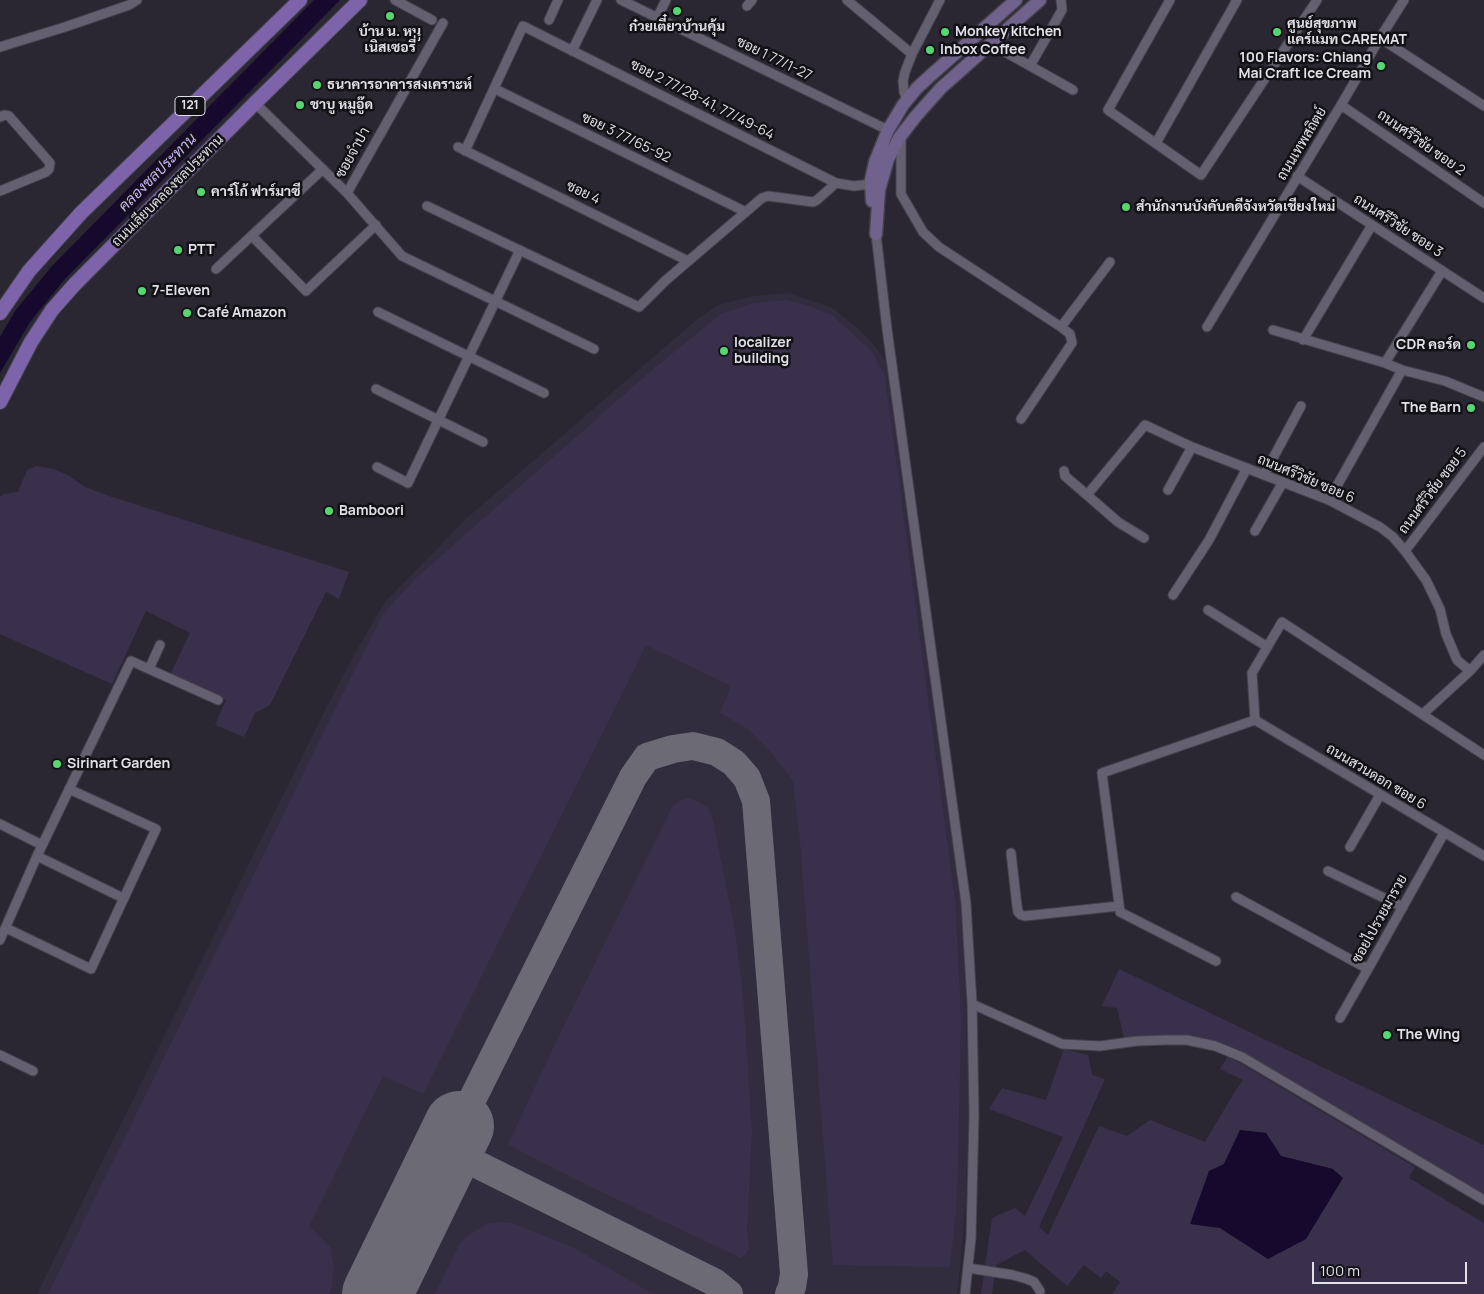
<!DOCTYPE html>
<html>
<head>
<meta charset="utf-8">
<style>
	body { margin:0 }
	#map { position:relative; width:1484px; height:1294px; overflow:hidden; background:#2a2733; font-family:Manrope,sans-serif }
	canvas { display:block }
	.scale { position:absolute; left:1312px; top:1262px; width:155px; height:22px; box-sizing:border-box; border:2px solid #e1dfe7; border-top:0; padding-left:6px; font-size:15px; line-height:18px; white-space:nowrap; color:#e1dfe7; -webkit-text-stroke:4px #121116; paint-order:stroke }
</style>
</head>
<body>
<div id="map">
<canvas width="1484" height="1294"></canvas>
<div class="scale">100 m</div>
</div>
<script>
const c = document.querySelector('canvas').getContext('2d');
c.lineJoin = 'round';
function fill(path, color) {
  c.fillStyle = color;
  c.fill(path, 'evenodd');
}
function toPath(rows) {
  const path = new Path2D();
  for (const r of rows) {
    path.moveTo(r[0], r[1]);
    for (let i = 2; i < r.length; i += 2) path.lineTo(r[i], r[i + 1]);
  }
  return path;
}
function strokePath(path, color, width, dash) {
  c.strokeStyle = color;
  c.lineWidth = width;
  c.lineCap = dash ? 'butt' : 'round';
  c.setLineDash(dash || []);
  c.stroke(path);
}
function write(font, color, halo, rows, align = 'center') {
  c.font = font + ' Manrope,Sarabun,sans-serif';
  c.lineWidth = 5;
  c.setLineDash([]);
  c.textBaseline = 'middle';
  c.strokeStyle = halo;
  c.fillStyle = color;
  for (const [text, x, y, turn = 0] of rows) {
    c.save();
    c.translate(x, y);
    c.rotate((+turn || 0) * Math.PI / 180);
    c.textAlign = isNaN(turn) ? turn : align;
    if (halo) c.strokeText(text, 0, 0);
    c.fillText(text, 0, 0);
    c.restore();
  }
}
fill(toPath([
	[788,293,831,307,859,329,875,346,886,362,962,902,969,1100,966,1197,960,1268,957,1294,37,1294,322,716,355,653,385,602,467,518,695,321,718,305,753,296]
]), '#322c3f');
fill(toPath([
	[786,300,807,305,832,315,872,352,885,377,955,900,961,1015,958,1164,956,1211,950,1267,833,1265,800,841,793,781,773,754,748,729,720,713,731,686,646,645,423,1094,383,1076,309,1226,330,1247,334,1265,332,1286,329,1294,48,1294,349,681,384,613,415,579,651,371,721,314,754,303],
	[36,466,53,469,68,475,85,487,109,496,349,572,339,599,326,592,270,705,255,713,244,737,215,725,226,700,170,675,190,633,146,611,112,684,0,634,0,497,4,494,18,492,27,470],
	[691,798,701,803,708,808,712,816,735,931,743,994,752,1131,747,1231,749,1248,746,1254,741,1258,593,1188,531,1157,508,1144,559,1036,673,805,681,800],
	[1119,969,1484,1145,1484,1197,1238,1052,1179,1037,1124,1038,1117,1008,1102,1006],
	[1064,1049,1088,1055,1092,1075,1105,1079,1039,1227,1048,1235,1099,1126,1127,1136,1150,1120,1205,1142,1234,1093,1243,1080,1220,1069,1228,1056,1415,1167,1409,1178,1484,1223,1484,1294,1112,1294,1120,1282,1106,1271,1101,1278,1084,1265,1067,1286,1025,1250,996,1265,992,1294,981,1294,992,1218,1015,1208,1025,1216,1063,1137,989,1109,1002,1088,1046,1100],
	[1240,1130,1266,1133,1281,1156,1333,1169,1269,1259,1220,1228,1191,1224,1224,1164],
	[501,1222,513,1223,574,1248,653,1294,435,1294,460,1244,466,1237,486,1224]
]), '#39314c');
fill(toPath([
	[314,0,340,0,65,279,30,322,0,373,0,337,15,311,52,266],
	[1240,1130,1266,1133,1281,1156,1333,1169,1343,1178,1306,1239,1268,1259,1220,1228,1190,1224,1209,1171,1224,1164]
]), '#17082d');
strokePath(toPath([
	[459,1126,633,777,647,757,673,749,693,746,717,752,734,763,747,778,756,801,794,1274,792,1287,789,1294],
	[448,1150,714,1282,729,1294],
	[380,1294,384,1280]
]), '#6c6a74', 28);
strokePath(toPath([
	[377,1294,459,1126]
]), '#6c6a74', 70);
const street = toPath([
	[395,0,432,20],
	[621,0,888,130],
	[847,0,912,54],
	[1170,0,1108,110,1201,175,1317,0],
	[747,6,752,0],
	[657,18,666,0],
	[549,20,558,0],
	[1380,38,1484,106],
	[991,44,1073,90],
	[0,47,65,27,129,5,137,0],
	[572,51,597,0],
	[1030,66,1062,10,1061,0],
	[495,89,746,212],
	[907,100,904,92,903,81,905,72,912,54,940,0],
	[255,103,347,193,402,256,594,349],
	[1341,105,1484,203],
	[0,117,4,115,9,116,50,163,49,169,46,172,0,191],
	[901,135,901,194,923,232,939,247,1061,327,1110,262],
	[1156,143,1237,0],
	[458,147,688,261],
	[465,151,523,26,836,183,854,186,871,184],
	[1297,176,1484,298],
	[347,193,443,23],
	[427,206,639,307,665,281,762,198,768,196,813,202,817,200,836,183],
	[876,234,887,329,966,903,972,1004,974,1114,971,1238,965,1294],
	[252,236,306,291,376,225],
	[216,269,323,169],
	[378,312,544,393],
	[1207,327,1341,105,1380,38,1404,0],
	[1273,330,1385,363,1402,370,1445,381,1484,397],
	[1303,340,1372,225],
	[1385,363,1442,271],
	[376,389,483,442],
	[1021,419,1072,343,1070,334,1061,327],
	[377,467,408,483,520,250],
	[1064,471,1065,476,1087,495],
	[1264,475,1301,406],
	[1168,490,1192,447],
	[1329,500,1402,370],
	[1255,531,1283,482],
	[1144,538,1118,522,1087,495,1145,425,1192,447,1329,500,1380,527,1393,537,1405,551,1426,580,1440,609,1446,634,1457,660,1470,671],
	[1405,551,1484,447],
	[1173,595,1209,540,1247,468],
	[1208,610,1266,646],
	[149,669,160,645],
	[1423,714,1470,671,1484,655],
	[1255,720,1252,673,1282,622,1484,755],
	[1255,720,1484,856],
	[0,824,42,845],
	[1350,847,1380,795],
	[1011,853,1017,906,1018,912,1021,915,1025,916,1119,906],
	[37,856,123,898],
	[1328,871,1403,907],
	[1236,897,1368,969],
	[6,928,91,969,156,829,69,789],
	[0,940,37,856,131,661,218,700],
	[1216,961,1120,912,1102,773,1255,720],
	[972,1004,1062,1044,1100,1046,1137,1041,1166,1040,1187,1040,1215,1046,1242,1057,1484,1200],
	[1340,1018,1368,969,1444,833],
	[0,1055,33,1071],
	[968,1268,1013,1275,1027,1279,1034,1282,1040,1291]
]);
const secondary = toPath([
	[872,201,871,180,875,162,888,130,903,105,917,88,930,76,1016,0],
	[876,234,879,190,888,159,899,138,916,116,941,88,1040,0]
]);
const primary = toPath([
	[0,313,29,271,81,213,300,0],
	[0,402,31,342,52,310,75,284,255,103,360,0]
]);
strokePath(street, '#44424c', 11);
strokePath(secondary, '#44424c', 15);
strokePath(primary, '#44424c', 16);
strokePath(street, '#64606f', 9);
strokePath(secondary, '#70628c', 12);
strokePath(primary, '#7d64aa', 14);
for (const [x, y, r, color] of [
	[677,11,5,"#55d671"],
	[390,16,5,"#55d671"],
	[945,32,5,"#55d671"],
	[1277,32,5,"#55d671"],
	[930,50,5,"#55d671"],
	[1381,66,5,"#55d671"],
	[317,85,5,"#55d671"],
	[300,105,5,"#55d671"],
	[201,192,5,"#55d671"],
	[1126,207,5,"#55d671"],
	[178,250,5,"#55d671"],
	[142,291,5,"#55d671"],
	[187,313,5,"#55d671"],
	[1471,345,5,"#55d671"],
	[724,351,5,"#55d671"],
	[1471,408,5,"#55d671"],
	[329,511,5,"#55d671"],
	[57,764,5,"#55d671"],
	[1387,1035,5,"#55d671"]
]) {
  const dot = new Path2D();
  dot.arc(x, y, r, 0, 2 * Math.PI);
  c.fillStyle = color;
  c.fill(dot);
  strokePath(dot, '#121116', 2);
}
for (const [x, y, w] of [
	[190,106,30]
]) {
  const box = new Path2D();
  box.roundRect(x - w / 2, y - 9.5, w, 19, 4);
  c.fillStyle = '#121116';
  c.fill(box);
  strokePath(box, '#e1dfe7', 1);
}
write('bold 12px', '#e1dfe7', null, [
	["121",190,106]
]);
write('bold 14px', '#e1dfe7', '#121116', [
	["ศูนย์สุขภาพ",1287,24],
	["แคร์แมท CAREMAT",1287,40],
	["ก๋วยเตี๋ยวบ้านคุ้ม",677,27,"center"],
	["บ้าน น. หนู",390,32,"center"],
	["เนิสเซอรี่",390,48,"center"],
	["Monkey kitchen",955,32],
	["Inbox Coffee",940,50],
	["100 Flavors: Chiang",1371,58,"right"],
	["Mai Craft Ice Cream",1371,74,"right"],
	["ธนาคารอาคารสงเคราะห์",327,85],
	["ชาบู หมูอู๊ด",310,105],
	["คาร์โก้ ฟาร์มาซี",211,192],
	["สำนักงานบังคับคดีจังหวัดเชียงใหม่",1136,207],
	["PTT",188,250],
	["7-Eleven",152,291],
	["Café Amazon",197,313],
	["localizer",734,343],
	["building",734,359],
	["CDR คอร์ด",1461,345,"right"],
	["The Barn",1461,408,"right"],
	["Bamboori",339,511],
	["Sirinart Garden",67,764],
	["The Wing",1397,1035]
], 'left');
write('14px', '#e1dfe7', '#121116', [
	["ซอย 1 77/1-27",774,59,26],
	["ซอย 2 77/28-41, 77/49-64",702,100,27],
	["ซอย 3 77/65-92",626,138,26],
	["ถนนศรีวิชัย ซอย 2",1421,143,35],
	["ถนนเทพสถิตย์",1302,144,-59],
	["ซอยจำปา",353,153,-61],
	["ถนนเลียบคลองชลประทาน",168,191,-45],
	["ซอย 4",583,193,26],
	["ถนนศรีวิชัย ซอย 3",1398,226,33],
	["ถนนศรีวิชัย ซอย 6",1306,479,23],
	["ถนนศรีวิชัย ซอย 5",1433,491,-53],
	["ถนนสวนดอก ซอย 6",1376,777,31],
	["ซอยไปรวยมารวย",1380,919,-61]
]);
write('italic 15px', '#cab4fb', '#121116', [
	["คลองชลประทาน",158,173,-45]
]);
</script>
</body>
</html>
